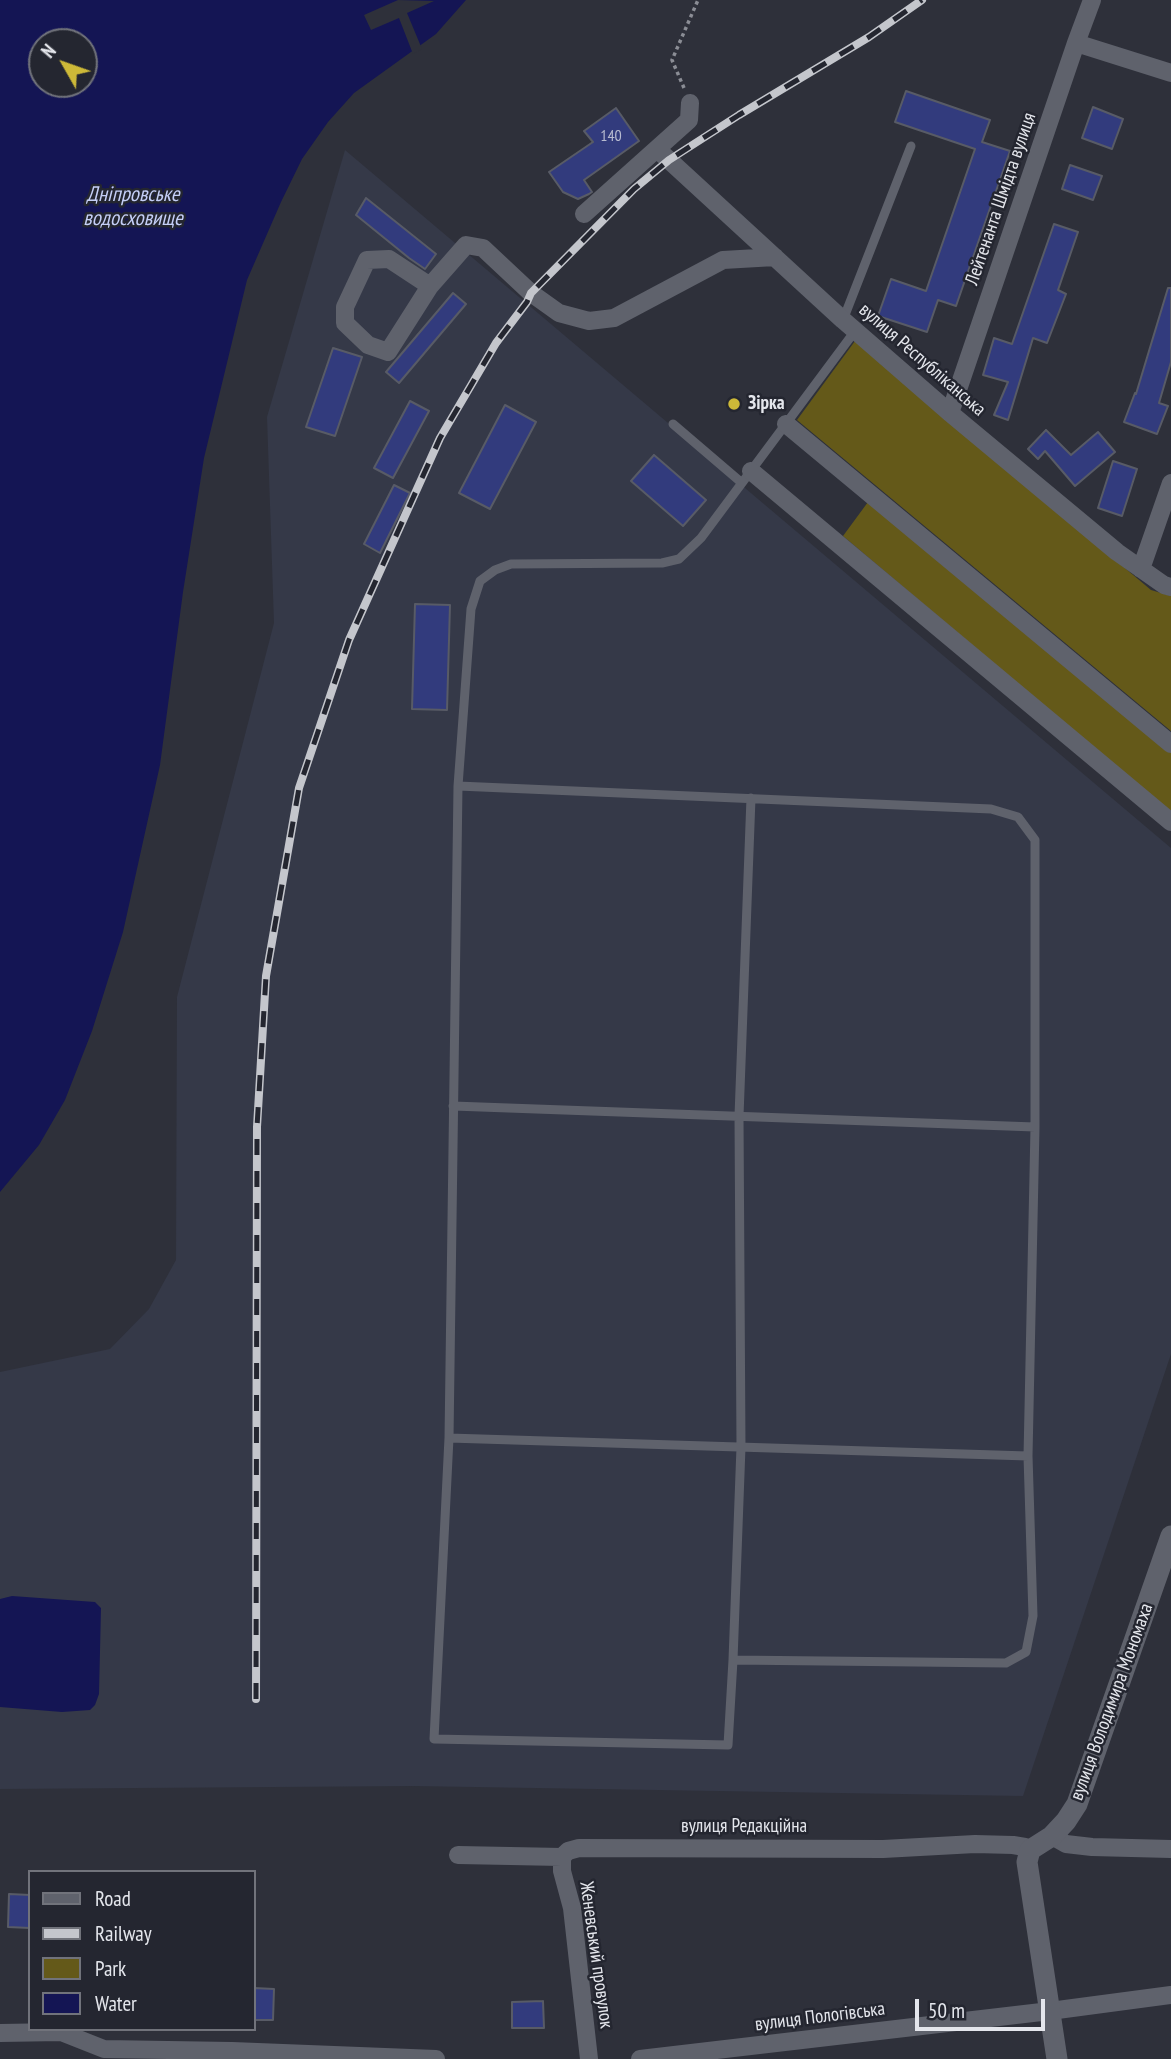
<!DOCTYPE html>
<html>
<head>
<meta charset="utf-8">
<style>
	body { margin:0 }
	#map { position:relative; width:1171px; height:2059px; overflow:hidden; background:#2e303a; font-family:"PT Sans Narrow",sans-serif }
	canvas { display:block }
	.legend { position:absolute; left:28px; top:1870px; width:228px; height:161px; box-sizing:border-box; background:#242630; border:2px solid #71737b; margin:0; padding:9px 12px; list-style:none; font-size:21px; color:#e4e6ec }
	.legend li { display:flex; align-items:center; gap:14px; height:35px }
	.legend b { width:35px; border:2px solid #71737b }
	.north { position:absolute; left:28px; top:28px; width:70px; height:70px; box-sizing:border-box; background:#242630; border:2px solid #71737b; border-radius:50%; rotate:310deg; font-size:19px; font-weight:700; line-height:28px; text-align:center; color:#e4e6ec }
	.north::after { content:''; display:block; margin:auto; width:24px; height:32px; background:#cdb938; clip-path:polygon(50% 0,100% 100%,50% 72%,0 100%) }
	.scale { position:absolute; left:915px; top:1999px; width:130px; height:32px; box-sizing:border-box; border:4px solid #e4e6ec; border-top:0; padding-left:9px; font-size:21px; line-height:24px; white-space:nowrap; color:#e4e6ec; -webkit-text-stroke:5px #242630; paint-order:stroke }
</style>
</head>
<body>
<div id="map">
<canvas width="1171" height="2059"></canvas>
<ul class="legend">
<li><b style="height:9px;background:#5f626c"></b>Road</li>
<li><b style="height:9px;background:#c4c6cc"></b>Railway</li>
<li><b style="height:19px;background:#645919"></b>Park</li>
<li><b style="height:19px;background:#141554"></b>Water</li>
</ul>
<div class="north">N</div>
<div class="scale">50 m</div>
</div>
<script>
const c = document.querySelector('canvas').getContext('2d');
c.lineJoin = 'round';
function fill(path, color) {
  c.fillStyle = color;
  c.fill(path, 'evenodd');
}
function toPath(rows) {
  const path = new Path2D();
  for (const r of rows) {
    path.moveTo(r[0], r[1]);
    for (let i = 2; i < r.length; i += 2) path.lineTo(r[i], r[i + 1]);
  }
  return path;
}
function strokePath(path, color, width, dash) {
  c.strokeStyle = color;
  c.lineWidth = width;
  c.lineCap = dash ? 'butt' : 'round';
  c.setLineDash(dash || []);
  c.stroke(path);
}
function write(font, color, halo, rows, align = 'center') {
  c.font = font + ' "PT Sans Narrow",sans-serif';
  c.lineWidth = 5;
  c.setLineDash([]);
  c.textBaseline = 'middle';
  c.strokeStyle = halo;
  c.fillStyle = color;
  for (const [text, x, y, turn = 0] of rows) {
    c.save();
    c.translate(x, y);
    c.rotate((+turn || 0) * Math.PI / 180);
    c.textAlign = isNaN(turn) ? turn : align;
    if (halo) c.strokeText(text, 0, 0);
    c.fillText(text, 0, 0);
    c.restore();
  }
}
fill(toPath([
	[345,150,1171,848,1171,1354,1023,1796,413,1786,0,1789,0,1372,110,1349,149,1309,176,1260,177,997,274,623,267,417]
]), '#353948');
fill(toPath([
	[855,341,1151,590,1171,596,1171,731,797,420],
	[868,502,1171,752,1171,813,843,536]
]), '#645919');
fill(toPath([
	[0,0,466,0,436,34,354,93,328,122,302,159,281,202,247,280,204,458,183,592,160,765,123,932,92,1031,65,1100,39,1145,0,1192],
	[42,42,84,42,84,84,42,84],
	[12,1596,95,1602,101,1608,99,1694,95,1705,90,1710,62,1712,0,1707,0,1599]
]), '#141554');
fill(toPath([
	[398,0,434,1,407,13,422,49,413,54,399,18,371,30,364,15]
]), '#2e303a');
const building = toPath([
	[906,91,990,120,982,142,1010,151,956,306,938,300,927,332,878,316,891,279,926,291,975,149,895,122,906,91],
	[1093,107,1123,119,1112,149,1082,138,1093,107],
	[616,108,639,141,584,180,592,192,589,194,578,199,563,192,549,172,593,142,584,131,616,108],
	[1070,165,1102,176,1093,200,1062,189,1070,165],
	[366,198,436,254,425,269,409,258,356,215,366,198],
	[1054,224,1078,232,1058,290,1066,294,1047,343,1033,338,1008,420,994,415,1008,382,983,375,994,338,1012,344,1054,224],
	[1168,288,1171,288,1171,362,1159,403,1168,406,1157,434,1124,422,1135,393,1136,394,1168,288],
	[453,293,466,304,399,383,386,372,453,293],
	[333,348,362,357,335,436,306,427,333,348],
	[410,401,429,411,393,478,374,468,410,401],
	[505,405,536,422,490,509,459,493,505,405],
	[1046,430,1071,455,1098,432,1115,452,1075,486,1045,451,1038,459,1028,449,1046,430],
	[654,455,706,500,683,526,631,481,654,455],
	[1113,461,1137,469,1122,516,1098,508,1113,461],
	[394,485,410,493,380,553,364,544,394,485],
	[415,604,450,605,447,710,412,709,415,604],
	[9,1894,30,1895,30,1928,8,1927,9,1894],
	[254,1988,274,1989,273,2020,254,2020,254,1988],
	[543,2001,544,2028,512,2028,512,2002,543,2001]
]);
fill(building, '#323b7d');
strokePath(building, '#585b66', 2);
strokePath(toPath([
	[684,88,672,60,698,0]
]), '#8b8d95', 3.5, [3.5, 3.5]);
strokePath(toPath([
	[843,320,911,146],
	[673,424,742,483],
	[458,786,471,609,480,581,495,570,511,564,662,563,679,559,701,538,855,331],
	[453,1106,1035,1127],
	[449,1438,1028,1456,1035,1127,1035,840,1018,817,991,809,458,786,449,1438,434,1739,728,1745,733,1660,1006,1663,1026,1652,1033,1616,1028,1456],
	[733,1660,741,1447,739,1116,751,798]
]), '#5f626c', 9);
strokePath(toPath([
	[1076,43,1171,73],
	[658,150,843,320,950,413,1117,552,1164,585,1171,587],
	[584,214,689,120,690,103],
	[430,286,389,259,367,260,345,307,345,323,368,345,388,352,430,286,466,245,483,248,531,293,559,313,589,321,614,318,723,260,775,257],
	[950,413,1076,43,1092,0],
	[786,424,1171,744],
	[751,471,1171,822],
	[1141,569,1171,483],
	[1052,1836,1066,1844,1092,1847,1171,1849],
	[458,1855,562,1857,568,1851,579,1848,883,1849,975,1844,1013,1845,1025,1847,1030,1850],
	[562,1857,562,1871,572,1908,589,2059],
	[0,2033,61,2032,104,2049,232,2051,436,2059],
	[640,2059,1050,2011,1171,1995]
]), '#5f626c', 18);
strokePath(toPath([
	[1057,2059,1027,1862,1030,1850,1052,1836,1066,1821,1077,1804,1171,1536]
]), '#5f626c', 21);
const rail = toPath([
	[256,1699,257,1127,266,976,299,788,349,640,440,438,496,343,527,302,531,293,634,189,669,160,739,115,869,37,922,0]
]);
strokePath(rail, '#c4c6cc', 8);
strokePath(rail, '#242630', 5, [16]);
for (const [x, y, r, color] of [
	[734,404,7,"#cdb938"]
]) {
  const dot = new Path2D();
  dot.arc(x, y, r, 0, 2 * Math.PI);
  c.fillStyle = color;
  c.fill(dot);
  strokePath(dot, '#242630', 2.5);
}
write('16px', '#b8bbd0', null, [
	["140",611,136]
]);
write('19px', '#e4e6ec', '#242630', [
	["Лейтенанта Шмідта вулиця",1001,199,-71],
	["вулиця Республіканська",922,360,41],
	["вулиця Володимира Мономаха",1112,1702,-70],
	["вулиця Редакційна",744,1827],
	["Женевський провулок",596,1955,82],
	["вулиця Пологівська",820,2017,-7]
]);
write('bold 19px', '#e4e6ec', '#242630', [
	["Зірка",748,404]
], 'left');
write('italic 21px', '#c5cff7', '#242630', [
	["Дніпровське",133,195],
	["водосховище",133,219]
]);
</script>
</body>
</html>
